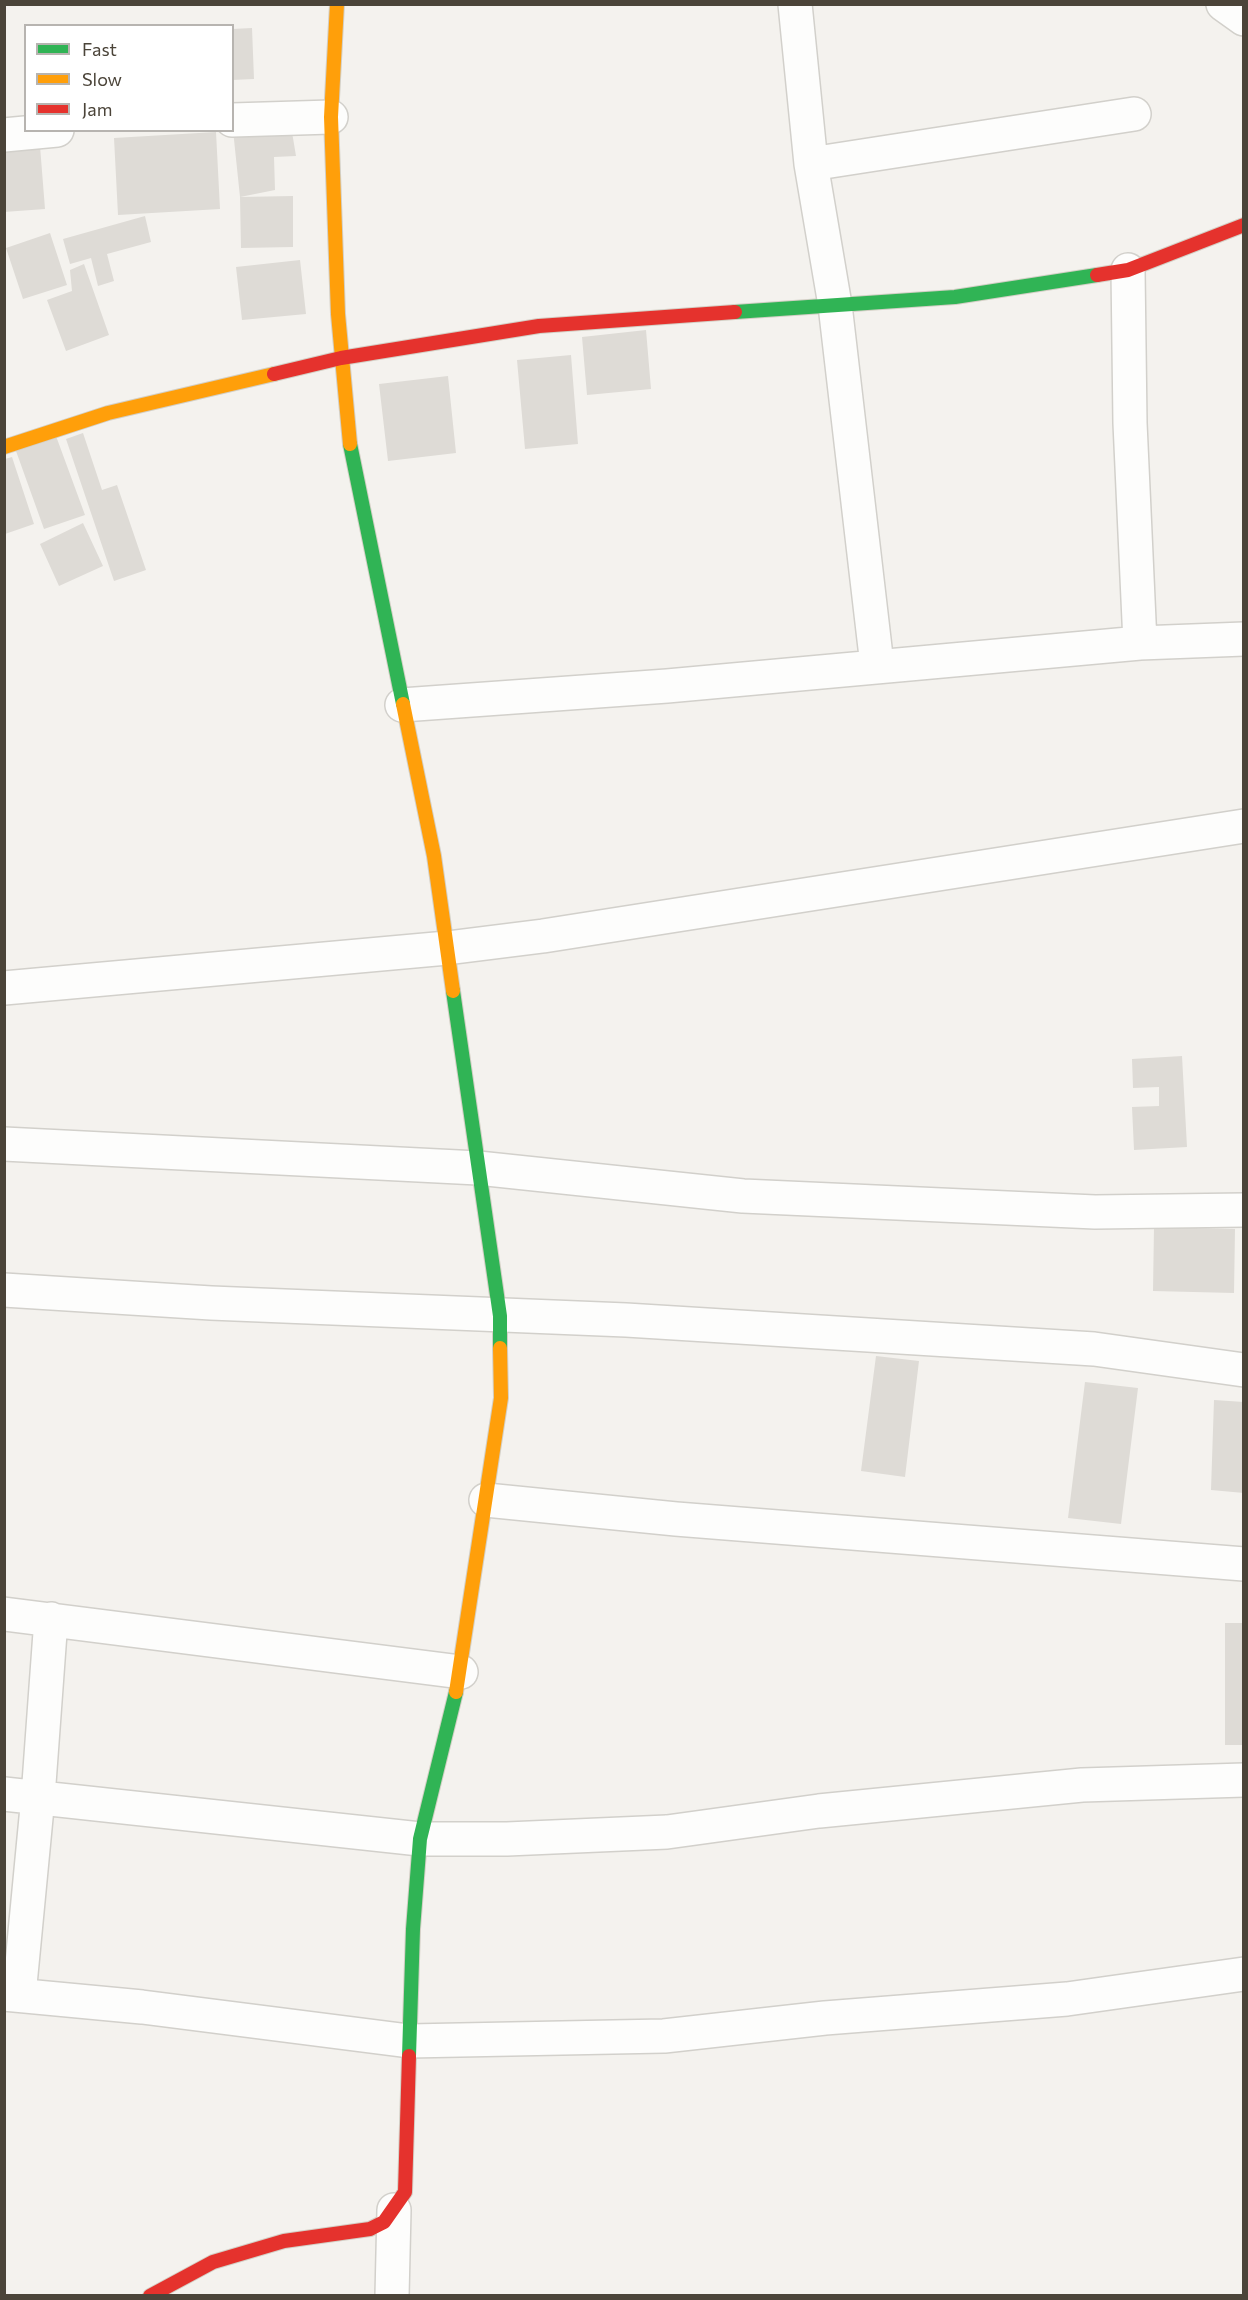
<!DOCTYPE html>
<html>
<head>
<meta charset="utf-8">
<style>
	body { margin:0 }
	#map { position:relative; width:1248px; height:2300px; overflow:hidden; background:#f4f2ee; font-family:Commissioner,sans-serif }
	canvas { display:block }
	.frame { position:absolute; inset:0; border:6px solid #4b4439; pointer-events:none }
	.legend { position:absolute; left:24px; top:24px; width:210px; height:108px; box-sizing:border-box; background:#fff; border:2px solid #b7b4b0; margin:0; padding:8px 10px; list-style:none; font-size:18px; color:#4b4439 }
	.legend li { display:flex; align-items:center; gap:12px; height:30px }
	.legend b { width:30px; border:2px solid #b7b4b0 }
</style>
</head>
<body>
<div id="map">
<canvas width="1248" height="2300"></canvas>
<div class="frame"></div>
<ul class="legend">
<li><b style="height:8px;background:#30b455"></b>Fast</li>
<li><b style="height:8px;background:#ff9f0a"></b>Slow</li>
<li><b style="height:8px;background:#e5322d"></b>Jam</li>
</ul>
</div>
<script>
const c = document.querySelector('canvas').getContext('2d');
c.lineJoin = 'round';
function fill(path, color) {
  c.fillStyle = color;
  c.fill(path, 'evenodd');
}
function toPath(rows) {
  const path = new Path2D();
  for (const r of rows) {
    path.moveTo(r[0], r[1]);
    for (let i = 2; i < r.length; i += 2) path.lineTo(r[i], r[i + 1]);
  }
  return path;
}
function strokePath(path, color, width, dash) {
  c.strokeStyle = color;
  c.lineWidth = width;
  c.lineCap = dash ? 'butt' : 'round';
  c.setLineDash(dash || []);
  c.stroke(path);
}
fill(toPath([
	[252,28,254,79,232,80,232,29],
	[291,126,296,156,274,157,275,190,240,197,293,196,293,247,241,248,240,197,233,130],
	[216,132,220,209,118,215,114,138],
	[40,146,45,209,4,212,4,149],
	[145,216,151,242,107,254,114,281,98,286,91,258,70,264,63,239],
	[50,233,67,285,23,299,6,248],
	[300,260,306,314,242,320,236,267],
	[84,264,109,335,66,351,47,300,72,291,70,270],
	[646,330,651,389,587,395,582,337],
	[571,355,578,444,525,449,517,360],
	[448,376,456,453,388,461,379,384],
	[83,433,102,490,117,485,146,570,114,581,66,439],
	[56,436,85,515,44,529,16,451],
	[12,457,34,524,5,534,5,459],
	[83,523,103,566,59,586,40,544],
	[1182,1056,1187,1147,1134,1150,1132,1107,1159,1106,1159,1087,1133,1088,1132,1059],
	[1154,1227,1235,1229,1234,1293,1153,1291],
	[876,1356,919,1361,905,1477,861,1471],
	[1085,1382,1138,1388,1121,1524,1068,1518],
	[1214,1400,1244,1402,1244,1493,1211,1490],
	[1225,1623,1244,1623,1244,1745,1225,1745]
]), '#dedbd6');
const street = toPath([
	[795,4,811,164,835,305,877,665],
	[1223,4,1244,19],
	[232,120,331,117],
	[4,135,57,130],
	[811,164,1134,114],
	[1128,270,1130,423,1140,643],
	[402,705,667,686,1140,643,1244,639],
	[4,988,447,948,543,936,1244,826],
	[4,1144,478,1168,743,1196,1095,1212,1244,1210],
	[4,1290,211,1303,626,1320,1094,1349,1244,1370],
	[486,1500,676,1519,1244,1564],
	[4,1614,461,1672],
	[4,1794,420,1839,507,1839,667,1832,819,1811,1082,1785,1244,1780],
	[4,1994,142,2007,409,2041,664,2036,825,2018,1067,1999,1244,1974],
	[19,1995,38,1797,51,1619],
	[392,2296,394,2210]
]);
const fast = toPath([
	[735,312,955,297,1097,275],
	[350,444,403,704],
	[453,991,500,1316,500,1348],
	[409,2056,413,1929,420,1839,456,1692]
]);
const slow = toPath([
	[337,4,331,117,338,314,350,444],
	[4,447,108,413,274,374],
	[403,704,434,856,453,991],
	[456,1692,501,1398,500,1348]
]);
const jam = toPath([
	[1097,275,1128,270,1244,225],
	[274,374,341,358,539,326,735,312],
	[150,2296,213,2262,284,2241,370,2229,384,2222,405,2192,409,2056]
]);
strokePath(street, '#d2d0cb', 36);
strokePath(fast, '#d3cfc5', 16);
strokePath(slow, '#d3cfc5', 16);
strokePath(jam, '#d3cfc5', 16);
strokePath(street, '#fdfdfc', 33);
strokePath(fast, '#30b455', 14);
strokePath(slow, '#ff9f0a', 14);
strokePath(jam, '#e5322d', 14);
</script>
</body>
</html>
